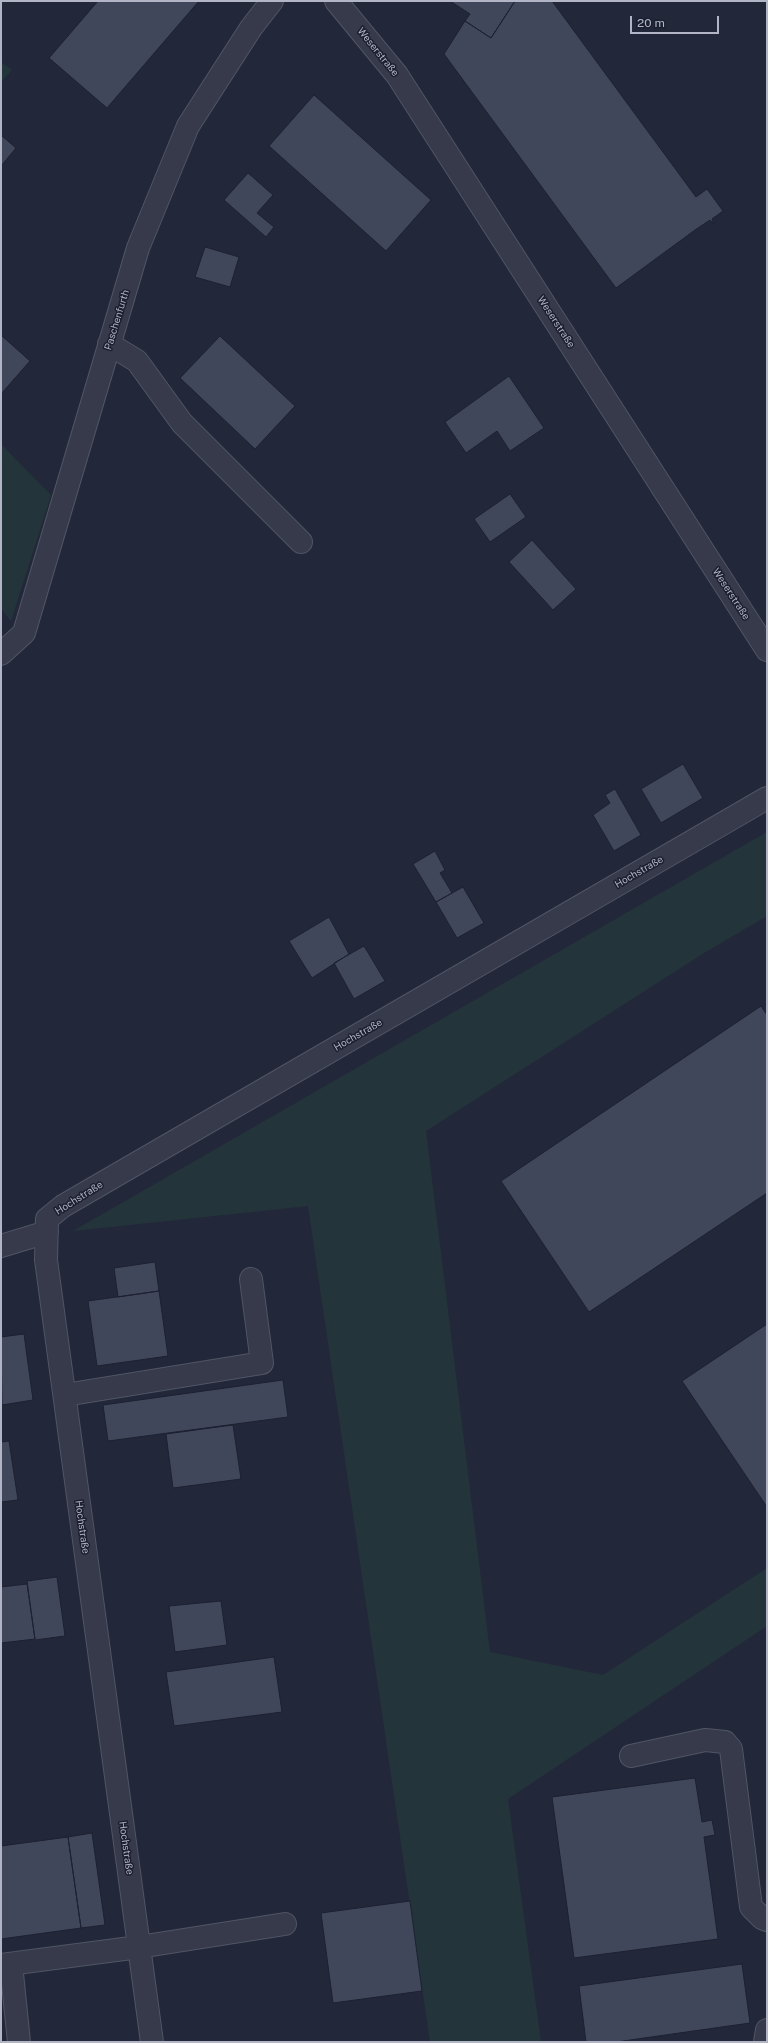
<!DOCTYPE html>
<html>
<head>
<meta charset="utf-8">
<style>
	body { margin:0 }
	#map { position:relative; width:768px; height:2043px; overflow:hidden; background:#22283a; font-family:"Public Sans",sans-serif }
	canvas { display:block }
	.frame { position:absolute; inset:0; border:2px solid #b1b5c6; pointer-events:none }
	.scale { position:absolute; left:630px; top:16px; width:89px; height:18px; box-sizing:border-box; border:2px solid #b1b5c6; border-top:0; padding-left:5px; font-size:12px; line-height:14px; white-space:nowrap; color:#b1b5c6; -webkit-text-stroke:3px #1b1f2f; paint-order:stroke }
</style>
</head>
<body>
<div id="map">
<canvas width="768" height="2043"></canvas>
<div class="frame"></div>
<div class="scale">20 m</div>
</div>
<script>
const c = document.querySelector('canvas').getContext('2d');
c.lineJoin = 'round';
function fill(path, color) {
  c.fillStyle = color;
  c.fill(path, 'evenodd');
}
function toPath(rows) {
  const path = new Path2D();
  for (const r of rows) {
    path.moveTo(r[0], r[1]);
    for (let i = 2; i < r.length; i += 2) path.lineTo(r[i], r[i + 1]);
  }
  return path;
}
function strokePath(path, color, width, dash) {
  c.strokeStyle = color;
  c.lineWidth = width;
  c.lineCap = dash ? 'butt' : 'round';
  c.setLineDash(dash || []);
  c.stroke(path);
}
function write(font, color, halo, rows, align = 'center') {
  c.font = font + ' "Public Sans",sans-serif';
  c.lineWidth = 3;
  c.setLineDash([]);
  c.textBaseline = 'middle';
  c.strokeStyle = halo;
  c.fillStyle = color;
  for (const [text, x, y, turn = 0] of rows) {
    c.save();
    c.translate(x, y);
    c.rotate((+turn || 0) * Math.PI / 180);
    c.textAlign = isNaN(turn) ? turn : align;
    if (halo) c.strokeText(text, 0, 0);
    c.fillText(text, 0, 0);
    c.restore();
  }
}
fill(toPath([
	[1,62,12,70,1,82],
	[1,444,51,495,11,621,1,609],
	[767,832,767,916,704,953,426,1131,490,1652,603,1675,767,1568,767,1626,508,1799,541,2042,430,2042,308,1206,73,1231]
]), '#24343b');
const building = toPath([
	[98,1,199,1,107,108,49,58,98,1],
	[450,1,515,1,491,38,465,21,470,14,450,1],
	[515,1,552,1,696,197,707,189,723,211,712,219,714,224,710,220,695,230,616,288,444,54,465,21,491,38,515,1],
	[314,95,431,200,386,251,269,146,314,95],
	[1,135,16,148,1,166,1,135],
	[248,173,273,195,257,213,274,227,266,237,224,200,248,173],
	[205,247,239,257,230,287,195,277,205,247],
	[1,335,30,361,1,394,1,335],
	[220,336,295,406,255,449,180,378,220,336],
	[509,376,544,428,510,451,497,431,466,453,445,422,509,376],
	[510,494,526,517,490,542,474,519,510,494],
	[532,540,576,589,553,610,509,562,532,540],
	[683,764,703,798,661,823,641,789,683,764],
	[615,789,641,835,614,851,593,815,610,803,605,795,615,789],
	[435,851,445,870,440,873,452,893,436,902,413,864,435,851],
	[463,887,484,923,457,938,436,902,463,887],
	[329,917,349,954,312,978,289,941,329,917],
	[364,946,385,981,354,999,334,963,364,946],
	[761,1006,767,1015,767,1193,589,1312,501,1181,761,1006],
	[155,1262,159,1291,118,1297,114,1268,155,1262],
	[159,1291,168,1356,97,1366,88,1301,159,1291],
	[767,1324,767,1507,682,1381,767,1324],
	[24,1334,33,1400,2,1405,1,1337,24,1334],
	[283,1380,288,1417,108,1441,103,1405,283,1380],
	[233,1425,241,1479,173,1488,166,1434,233,1425],
	[9,1441,18,1500,1,1502,1,1442,9,1441],
	[57,1577,65,1636,35,1640,27,1581,57,1577],
	[27,1584,35,1639,1,1643,1,1587,27,1584],
	[221,1601,227,1645,175,1652,169,1606,221,1601],
	[274,1657,282,1712,174,1726,166,1672,274,1657],
	[695,1778,702,1822,712,1820,715,1835,704,1837,718,1939,574,1958,552,1797,695,1778],
	[92,1833,105,1925,81,1928,68,1837,92,1833],
	[68,1837,81,1928,1,1939,1,1846,68,1837],
	[410,1901,422,1991,333,2003,321,1913,410,1901],
	[742,1964,750,2023,616,2042,586,2042,579,1986,742,1964]
]);
fill(building, '#41475b');
strokePath(building, '#1d2131', 1);
const minor = toPath([
	[336,1,397,75,767,650],
	[109,344,137,361,182,423,301,542],
	[1,654,24,633,138,248,188,126,251,28,272,1],
	[1,1246,47,1232],
	[65,1395,262,1363,251,1279],
	[631,1756,705,1740,725,1742,731,1749,751,1907,762,1918,767,1920],
	[11,1964,19,2042],
	[1,1965,139,1947,285,1924],
	[152,2042,46,1260,47,1219,63,1206,767,798],
	[765,2042,767,2030]
]);
strokePath(minor, '#515565', 24);
strokePath(minor, '#363a4a', 22);
write('10px', '#b1b5c6', '#1b1f2f', [
	["Weserstraße",378,52,51],
	["Paschenfurth",117,320,-73],
	["Weserstraße",556,322,57],
	["Weserstraße",731,594,57],
	["Hochstraße",639,872,-30],
	["Hochstraße",358,1035,-30],
	["Hochstraße",79,1198,-32],
	["Hochstraße",82,1527,82],
	["Hochstraße",126,1848,82]
]);
</script>
</body>
</html>
